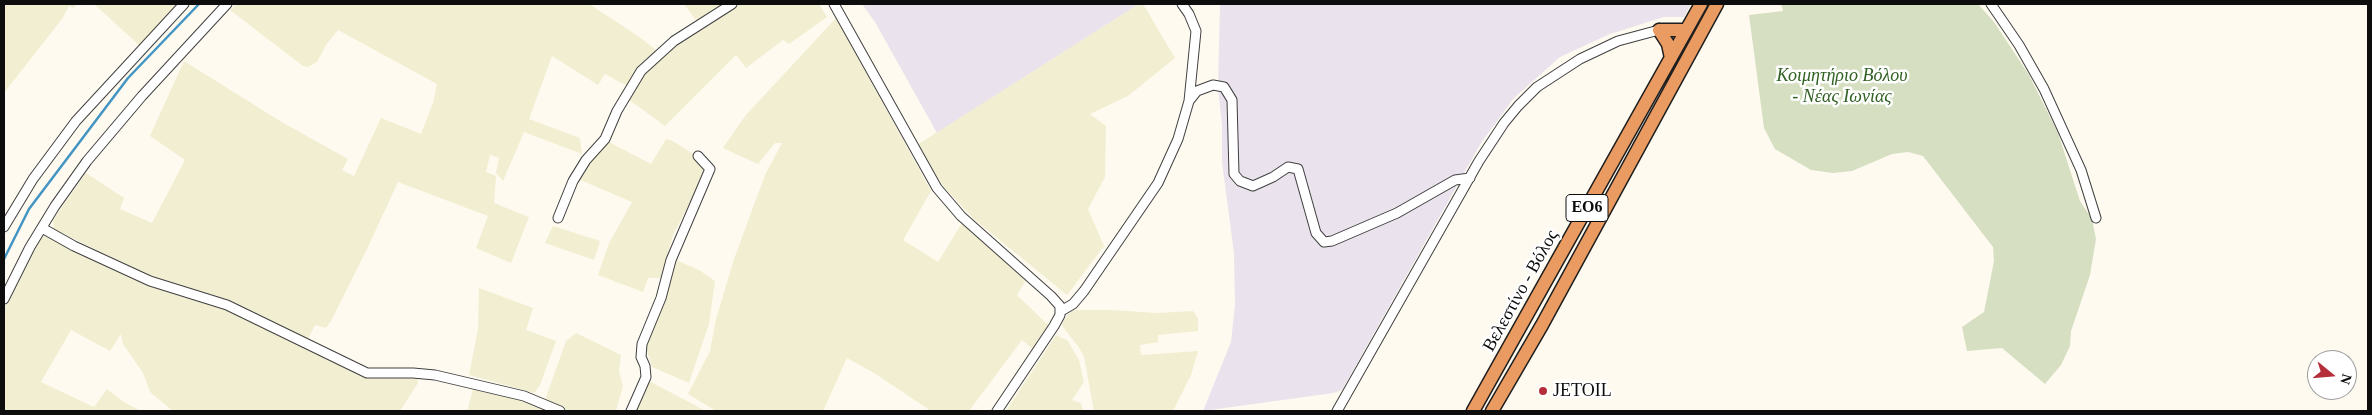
<!DOCTYPE html>
<html>
<head>
<meta charset="utf-8">
<style>
	body { margin:0 }
	#map { position:relative; width:2372px; height:415px; overflow:hidden; background:#fefaef; font-family:Georgia,serif }
	canvas { display:block }
	.frame { position:absolute; inset:0; border:5px solid #0d0d0d; pointer-events:none }
	.north { position:absolute; left:2307px; top:350px; width:50px; height:50px; box-sizing:border-box; background:#fff; border:1px solid #9e9e9e; border-radius:50%; rotate:107deg; font-size:14px; font-weight:700; line-height:20px; text-align:center; color:#0d0d0d }
	.north::after { content:''; display:block; margin:auto; width:18px; height:22px; background:#b42f3a; clip-path:polygon(50% 0,100% 100%,50% 72%,0 100%) }
</style>
</head>
<body>
<div id="map">
<canvas width="2372" height="415"></canvas>
<div class="frame"></div>
<div class="north">N</div>
</div>
<script>
const c = document.querySelector('canvas').getContext('2d');
c.lineJoin = 'round';
function fill(path, color) {
  c.fillStyle = color;
  c.fill(path, 'evenodd');
}
function toPath(rows) {
  const path = new Path2D();
  for (const r of rows) {
    path.moveTo(r[0], r[1]);
    for (let i = 2; i < r.length; i += 2) path.lineTo(r[i], r[i + 1]);
  }
  return path;
}
function strokePath(path, color, width, dash) {
  c.strokeStyle = color;
  c.lineWidth = width;
  c.lineCap = dash ? 'butt' : 'round';
  c.setLineDash(dash || []);
  c.stroke(path);
}
function write(font, color, halo, rows, align = 'center') {
  c.font = font + ' Georgia,serif';
  c.lineWidth = 5;
  c.setLineDash([]);
  c.textBaseline = 'middle';
  c.strokeStyle = halo;
  c.fillStyle = color;
  for (const [text, x, y, turn = 0] of rows) {
    c.save();
    c.translate(x, y);
    c.rotate((+turn || 0) * Math.PI / 180);
    c.textAlign = isNaN(turn) ? turn : align;
    if (halo) c.strokeText(text, 0, 0);
    c.fillText(text, 0, 0);
    c.restore();
  }
}
fill(toPath([
	[862,4,1139,4,937,133,875,22],
	[1220,4,1691,4,1684,17,1664,17,1610,34,1560,57,1514,98,1481,143,1342,390,1333,393,1203,411,1231,342,1235,305,1234,253,1222,162,1222,125,1218,88]
]), '#eae2ec');
fill(toPath([
	[4,4,77,4,73,8,69,6,62,19,4,93],
	[94,4,180,4,140,46],
	[236,4,589,4,638,36,657,51,627,86,605,74,598,85,552,56,529,119,580,138,582,154,524,132,503,181,496,173,499,158,490,155,486,172,496,176,494,203,529,217,511,263,476,248,488,216,398,182,367,249,331,321,326,328,315,325,308,339,221,299,159,281,54,229,53,220,86,173,124,198,120,209,152,223,185,160,150,136,184,61,280,121,348,159,342,170,354,176,381,118,421,134,433,103,437,84,338,30,326,45,317,62,308,67,303,66,230,10],
	[684,4,725,4,698,23],
	[734,4,819,4,827,17,789,44,783,40,746,68,736,55,665,126,628,99,633,86,661,53],
	[1139,4,1143,4,1175,58,1128,96,1090,114,1106,126,1105,177,1088,209,1104,246,1067,295,974,219,944,187,917,145],
	[836,18,931,191,903,240,938,262,962,223,1026,280,1017,295,1049,326,1033,349,1022,340,969,411,927,411,928,409,874,373,847,358,823,411,716,411,688,394,710,351,716,319,734,259,765,175,782,143,775,143,758,164,723,148,745,116],
	[666,139,671,140,695,155,704,168,697,189,673,235,661,278,648,278,643,292,598,275,609,243,632,202,578,179,586,166,607,141,651,164],
	[553,226,600,241,594,260,545,243],
	[43,233,106,265,220,304,351,369,417,376,418,383,400,411,173,411,150,392,143,373,123,344,121,334,110,351,71,330,41,382,94,407,107,389,124,402,141,411,4,411,4,308],
	[676,260,699,270,715,281,709,324,689,383,652,367,646,348],
	[479,288,533,308,526,330,556,341,540,385,534,393,469,375,478,329],
	[1078,310,1111,310,1157,313,1193,311,1198,318,1198,331,1158,335,1158,342,1140,345,1141,355,1198,351,1191,375,1173,411,1094,411,1084,357,1080,349,1063,327,1062,322,1071,311],
	[576,333,621,355,619,371,623,386,616,411,569,411,545,400,566,341],
	[1056,335,1068,341,1079,360,1084,382,1072,400,1081,403,1083,411,1006,411],
	[649,381,706,411,636,411],
	[474,386,536,403,553,411,467,411]
]), '#f2eed1');
fill(toPath([
	[1781,4,1978,4,1994,22,2029,75,2058,133,2080,201,2092,219,2096,239,2090,275,2071,331,2070,346,2061,365,2045,384,2002,348,1967,351,1962,327,1984,312,1994,261,1993,247,1923,156,1908,152,1892,154,1852,171,1833,173,1811,170,1775,149,1764,128,1749,15,1783,11]
]), '#d6dfc1');
strokePath(toPath([
	[4,259,29,209,128,78,199,4]
]), '#4395c4', 2.5);
const minor = toPath([
	[834,4,937,188,961,216,1051,296,1060,306,1060,315,1054,326,997,411],
	[1182,4,1189,14,1196,31,1189,101],
	[1991,4,2019,45,2044,89,2081,170,2096,218],
	[558,218,573,181,586,160,605,139,617,111,641,71,674,41,732,4],
	[4,227,33,179,76,121,184,4],
	[42,228,74,246,150,281,227,305,367,373,413,373,435,375,524,396,560,411],
	[4,299,30,247,55,206,87,161,142,96,227,4],
	[1061,311,1073,304,1084,291,1158,183,1178,139,1189,101,1197,91,1213,85,1224,87,1232,100,1234,174,1240,181,1253,186,1273,177,1288,167,1298,169,1316,233,1324,242,1332,241,1397,213,1455,180,1470,178],
	[631,411,646,377,645,366,641,357,642,344,661,298,671,260,710,169,698,156],
	[1337,411,1479,161,1504,123,1518,106,1537,87,1580,59,1618,41,1659,30]
]);
const highway = toPath([
	[1659,30,1668,44,1671,58],
	[1659,30,1686,30],
	[1473,411,1701,4],
	[1492,411,1542,325,1717,4]
]);
strokePath(minor, '#404040', 11);
strokePath(highway, '#1e1e1e', 15);
strokePath(minor, '#fff', 9);
strokePath(highway, '#ea9b61', 12);
for (const [x, y, r, color] of [
	[1543,391,5,"#b42f3a"]
]) {
  const dot = new Path2D();
  dot.arc(x, y, r, 0, 2 * Math.PI);
  c.fillStyle = color;
  c.fill(dot);
  strokePath(dot, '#fff', 2);
}
for (const [x, y, w] of [
	[1587,208,42]
]) {
  const box = new Path2D();
  box.roundRect(x - w / 2, y - 13.5, w, 27, 4);
  c.fillStyle = '#fff';
  c.fill(box);
  strokePath(box, '#0d0d0d', 1);
}
write('bold 16px', '#0d0d0d', null, [
	["ΕΟ6",1587,208]
]);
write('italic 18px', '#316122', '#fff', [
	["Κοιμητήριο Βόλου",1842,76],
	["- Νέας Ιωνίας",1842,97]
]);
write('18px', '#0d0d0d', '#fff', [
	["Βελεστίνο - Βόλος",1521,291,-61]
]);
write('18px', '#0d0d0d', '#fff', [
	["JETOIL",1553,391]
], 'left');
</script>
</body>
</html>
